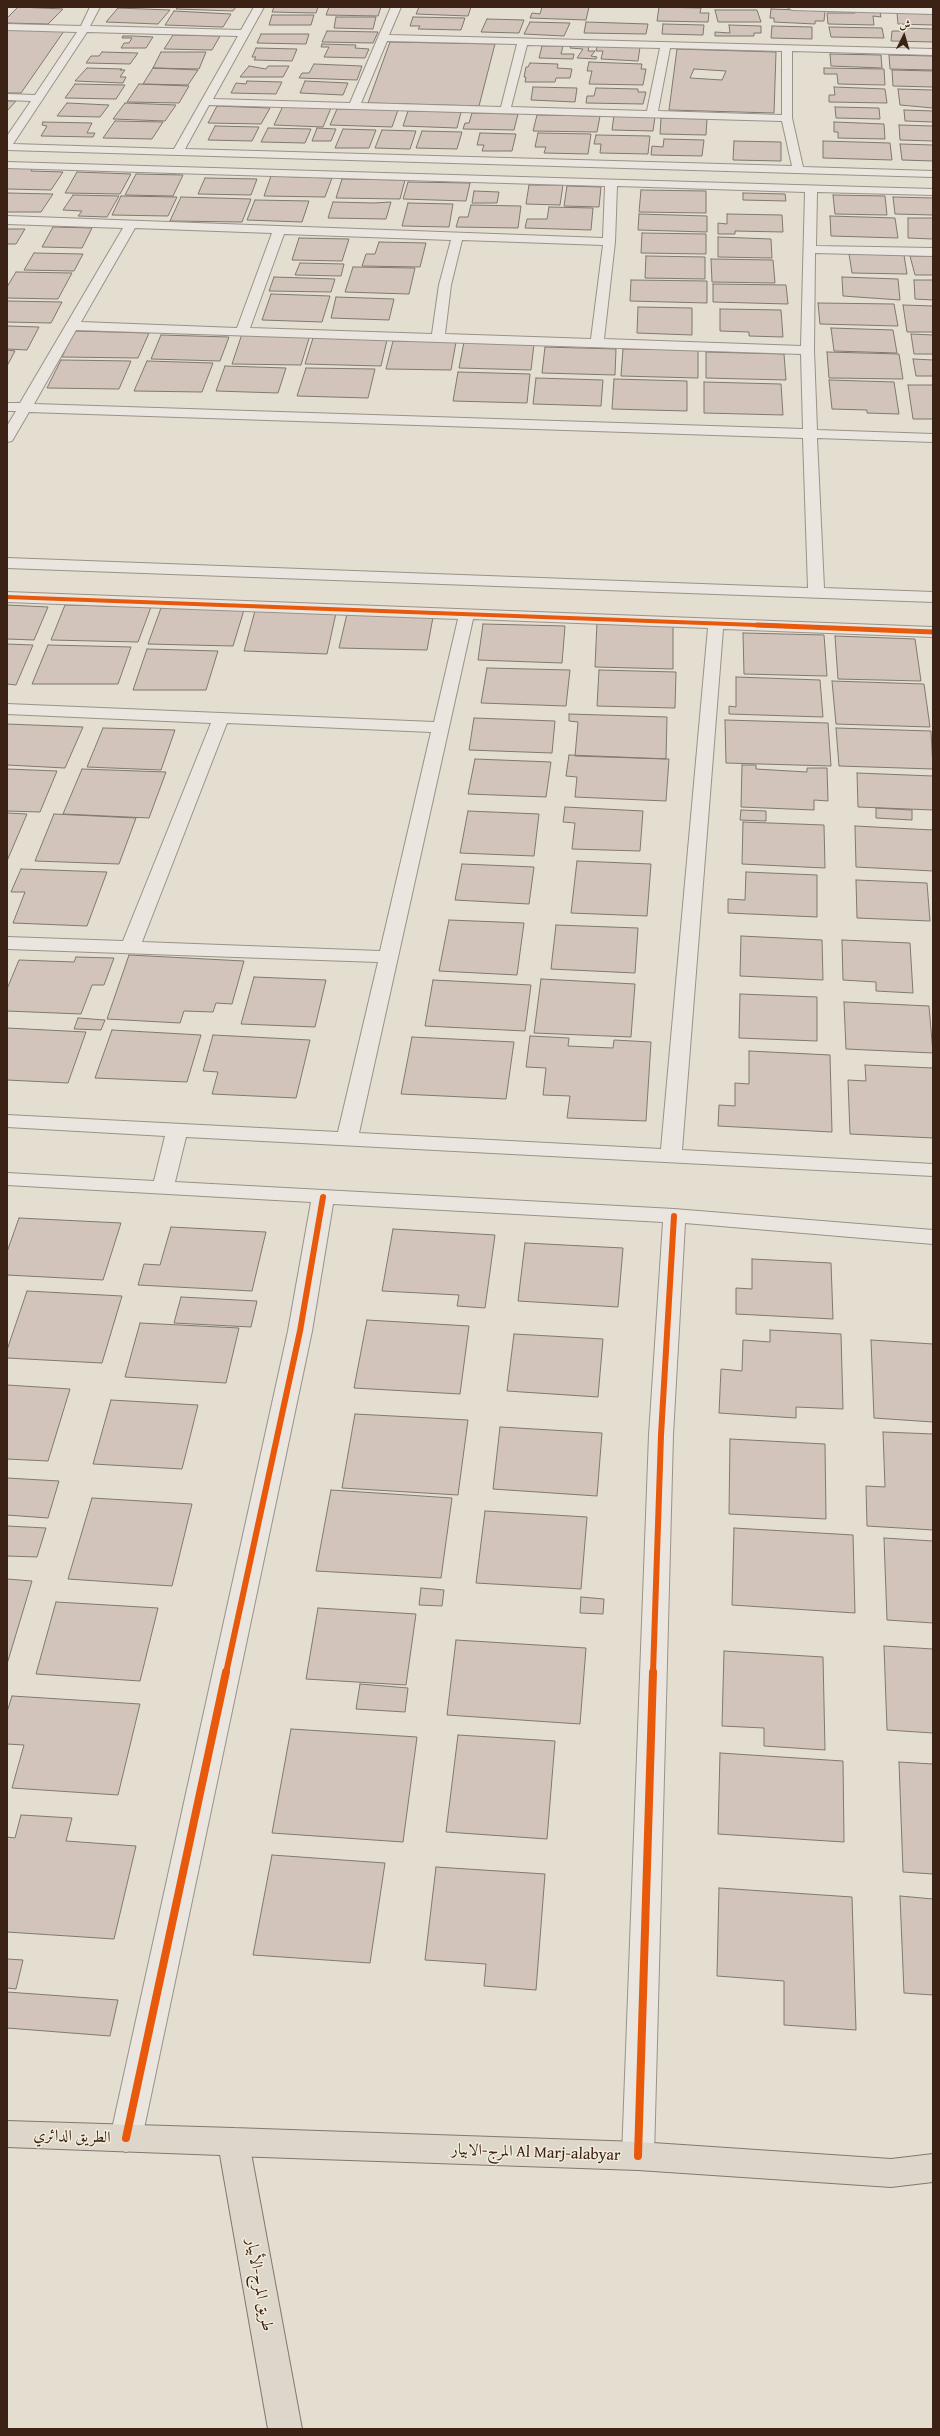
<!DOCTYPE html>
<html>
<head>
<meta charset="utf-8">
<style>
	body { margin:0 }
	#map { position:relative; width:940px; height:2436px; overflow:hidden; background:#e3decf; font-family:"Gentium Book Plus",Amiri,serif }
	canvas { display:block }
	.frame { position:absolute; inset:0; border:8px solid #3c2115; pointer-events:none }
	.north { position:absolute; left:884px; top:16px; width:40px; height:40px; -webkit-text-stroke:3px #f2ecdb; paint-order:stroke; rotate:5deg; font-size:11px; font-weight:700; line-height:16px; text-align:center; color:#3c2115 }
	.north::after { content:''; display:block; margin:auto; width:14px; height:18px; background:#3c2115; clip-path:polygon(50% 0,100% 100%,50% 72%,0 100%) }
</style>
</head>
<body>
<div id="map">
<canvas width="940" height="2436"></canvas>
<div class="frame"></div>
<div class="north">ش</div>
</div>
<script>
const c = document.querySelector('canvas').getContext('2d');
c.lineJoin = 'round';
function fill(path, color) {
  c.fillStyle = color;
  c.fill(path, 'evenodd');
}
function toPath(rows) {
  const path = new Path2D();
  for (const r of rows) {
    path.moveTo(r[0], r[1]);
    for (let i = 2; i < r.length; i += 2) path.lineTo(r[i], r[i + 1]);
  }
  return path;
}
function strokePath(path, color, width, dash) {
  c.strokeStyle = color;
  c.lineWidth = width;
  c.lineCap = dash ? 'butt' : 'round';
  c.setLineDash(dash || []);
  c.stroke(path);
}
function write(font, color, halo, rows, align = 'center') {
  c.font = font + ' "Gentium Book Plus",Amiri,serif';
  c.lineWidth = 3;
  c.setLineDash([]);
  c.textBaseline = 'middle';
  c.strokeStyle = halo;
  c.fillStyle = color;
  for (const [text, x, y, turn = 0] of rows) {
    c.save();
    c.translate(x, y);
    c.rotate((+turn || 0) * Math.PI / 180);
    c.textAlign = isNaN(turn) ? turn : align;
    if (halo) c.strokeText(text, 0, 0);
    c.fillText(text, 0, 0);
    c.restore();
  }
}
const building = toPath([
	[18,7,63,9,48,24,7,23,7,18,18,7],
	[178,7,236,7,233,11,176,9,178,7],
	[274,7,318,7,316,13,272,12,274,7],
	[329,7,381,7,378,16,326,15,329,7],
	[419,7,471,7,468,16,416,14,419,7],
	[542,7,589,7,586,20,530,18,532,13,540,14,542,7],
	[659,7,701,8,700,13,709,13,708,22,657,21,659,7],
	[118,8,170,10,158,24,106,22,118,8],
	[771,9,825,11,824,21,815,21,815,24,774,22,774,18,770,18,771,9],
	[715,10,757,10,761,22,718,22,715,10],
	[174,11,231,14,223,27,165,25,174,11],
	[854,11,880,11,881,17,873,16,874,25,828,24,827,13,855,13,854,11],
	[897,13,933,14,933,25,898,24,897,13],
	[272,15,314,15,311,25,269,25,272,15],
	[336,17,376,17,373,29,334,28,336,17],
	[413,17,465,18,461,30,418,29,420,26,410,26,413,17],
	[487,19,524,20,519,33,481,32,487,19],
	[530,22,570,23,564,36,524,34,530,22],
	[586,22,648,24,646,34,584,33,586,22],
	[663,24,704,25,703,35,662,34,663,24],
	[729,25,761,26,761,33,754,33,754,36,715,36,715,32,730,33,729,25],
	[772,26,812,27,812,39,771,38,772,26],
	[829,27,882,28,884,38,831,37,829,27],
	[905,28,933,29,933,42,891,41,892,31,905,31,905,28],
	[7,30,64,31,21,93,7,93,7,30],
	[327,31,378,32,373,43,322,42,327,31],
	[261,34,309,34,306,44,257,43,261,34],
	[173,35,220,36,212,50,164,49,173,35],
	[123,36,133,36,153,37,146,48,121,48,124,43,129,43,132,38,122,38,123,36],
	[390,42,495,44,479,106,368,103,390,42],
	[322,44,356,45,355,48,369,49,365,58,324,57,329,47,321,47,322,44],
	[542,46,563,46,561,54,574,54,573,59,539,58,542,46],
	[571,46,589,46,588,51,595,51,591,56,597,57,596,59,577,58,583,49,570,48,571,46],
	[597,46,640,47,638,61,601,59,603,51,596,51,597,46],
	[256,48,297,49,292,61,254,60,256,57,252,57,256,48],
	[677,49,776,52,774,113,669,110,677,49],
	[102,52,138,53,130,64,86,63,91,56,99,56,102,52],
	[161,52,206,52,199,69,153,68,161,52],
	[830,54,881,55,882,68,831,66,830,54],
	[889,55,933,56,933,70,890,69,889,55],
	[589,62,642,64,641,69,646,69,643,85,589,84,592,71,587,71,589,62],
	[530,63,558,64,557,68,572,69,570,78,556,78,555,82,525,82,526,77,524,77,526,67,528,67,530,63],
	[314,64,362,66,357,80,299,78,302,73,309,73,314,64],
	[249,66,266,69,268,66,289,66,283,77,240,77,249,66],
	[87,68,122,69,120,70,125,70,120,77,126,77,123,83,75,81,87,68],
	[153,68,198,70,188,85,143,84,153,68],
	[824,68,884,69,885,85,838,84,837,74,824,74,824,68],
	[694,69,726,71,722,80,690,78,694,69],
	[892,70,933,71,933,87,893,86,892,70],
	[247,81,282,82,276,94,231,93,236,83,246,84,247,81],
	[305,81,348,83,343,95,300,93,305,81],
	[75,84,125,85,116,99,65,98,75,84],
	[139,84,189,86,179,103,127,102,139,84],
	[533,87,577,88,575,102,531,100,533,87],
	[834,87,885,89,887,103,829,102,829,95,835,95,834,87],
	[596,88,638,89,638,92,646,92,643,104,586,103,587,96,594,96,596,88],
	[898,89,933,90,933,108,900,105,898,89],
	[7,101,16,101,7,111,7,101],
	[67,103,109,105,100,117,57,116,67,103],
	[125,103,176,105,165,121,113,119,125,103],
	[217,106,270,108,261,124,208,123,217,106],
	[283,106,331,108,323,127,274,125,283,106],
	[835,107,879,108,880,119,836,118,835,107],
	[337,109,398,110,392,127,330,125,337,109],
	[904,110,933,111,933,122,905,121,904,110],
	[408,111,461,112,457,128,403,126,408,111],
	[472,113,518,114,514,130,463,129,465,123,469,123,472,113],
	[537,115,600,116,597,132,533,131,537,115],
	[614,115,655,117,653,131,612,130,614,115],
	[661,118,707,119,706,135,660,134,661,118],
	[115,121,163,122,152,139,103,138,115,121],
	[43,122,92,123,87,133,95,133,93,137,41,136,47,126,42,125,43,122],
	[834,122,884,124,885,139,838,138,838,132,834,132,834,122],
	[899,125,933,126,933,141,900,140,899,125],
	[215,126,259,127,252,141,208,140,215,126],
	[268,128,311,129,305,143,261,142,268,128],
	[317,128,336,129,331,141,312,141,317,128],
	[343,129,376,130,369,148,335,148,343,129],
	[382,130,416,131,410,149,375,148,382,130],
	[422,131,462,132,457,149,416,148,422,131],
	[480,133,516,134,512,151,482,151,484,145,477,145,480,133],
	[538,133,591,134,588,154,544,153,546,147,535,147,538,133],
	[596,135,650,136,648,154,600,153,601,144,594,144,596,135],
	[664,139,704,140,702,156,651,155,652,146,663,147,664,139],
	[734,141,781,142,781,161,733,160,734,141],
	[823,141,890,143,892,160,823,158,823,141],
	[900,144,933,145,933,161,902,160,900,144],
	[7,168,33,168,31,171,63,172,51,190,7,189,7,168],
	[77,172,131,174,120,194,65,193,77,172],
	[136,174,183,175,173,196,125,195,136,174],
	[271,176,332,178,325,197,264,196,271,176],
	[205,178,257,179,251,195,198,194,205,178],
	[342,179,405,180,400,199,336,198,342,179],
	[408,182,470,183,466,201,403,199,408,182],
	[529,185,563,185,560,205,526,204,529,185],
	[567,186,601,187,599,207,564,206,567,186],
	[641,190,706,191,706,213,639,212,641,190],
	[474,191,499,192,497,203,472,203,474,191],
	[7,193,53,194,41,212,7,212,7,193],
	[743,193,785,194,786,201,743,200,743,193],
	[73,195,119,196,107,217,78,216,82,211,63,210,73,195],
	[833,195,885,196,887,215,835,214,833,195],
	[121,196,177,197,168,216,112,215,121,196],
	[181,197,251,199,242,222,170,221,181,197],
	[893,197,933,198,933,215,895,214,893,197],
	[255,200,309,201,302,222,247,220,255,200],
	[333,202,374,203,391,202,386,219,328,218,333,202],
	[408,203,453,204,449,227,402,226,408,203],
	[471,205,521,206,518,228,456,227,459,217,468,217,471,205],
	[549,207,593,208,591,230,525,228,527,219,547,219,549,207],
	[639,214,707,216,707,232,638,230,639,214],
	[727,214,782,215,783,232,735,231,735,234,718,234,718,223,727,224,727,214],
	[830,216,895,218,898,238,831,236,830,216],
	[908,218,933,218,933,239,908,238,908,218],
	[53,227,92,228,82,248,42,247,53,227],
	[7,229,25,229,16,244,7,244,7,229],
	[642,233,706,234,706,254,641,253,642,233],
	[718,237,771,239,772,258,718,257,718,237],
	[299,238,349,239,342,261,292,260,299,238],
	[379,242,426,243,420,267,362,266,366,254,375,254,379,242],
	[34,253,83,254,74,271,24,270,34,253],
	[849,254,904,255,907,274,852,273,849,254],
	[646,256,705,257,705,279,645,278,646,256],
	[910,256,933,256,933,275,915,275,910,256],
	[711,259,773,260,775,283,712,282,711,259],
	[300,263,344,264,341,276,295,275,300,263],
	[353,267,415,268,409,294,345,292,353,267],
	[16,272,72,273,58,299,7,298,7,287,16,272],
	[274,277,335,279,331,292,269,291,274,277],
	[842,277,898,279,900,300,843,296,842,277],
	[631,280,707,281,707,303,630,301,631,280],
	[914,280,933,280,933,300,915,299,914,280],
	[713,284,786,285,788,304,713,302,713,284],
	[271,294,330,296,322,322,262,320,271,294],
	[336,297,394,299,389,320,331,318,336,297],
	[7,301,62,302,51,323,7,322,7,301],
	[818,303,894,304,898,326,820,324,818,303],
	[903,305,933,306,933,332,907,332,903,305],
	[638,307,692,308,692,335,637,333,638,307],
	[720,309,781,310,783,337,749,336,749,332,720,331,720,309],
	[7,326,39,327,27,350,7,349,7,326],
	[831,328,893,330,897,353,834,351,831,328],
	[74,331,149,333,138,358,62,357,74,331],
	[242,334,310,335,301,365,232,364,242,334],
	[911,334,933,335,933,354,914,354,911,334],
	[161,335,229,337,220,361,151,359,161,335],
	[313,338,387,340,381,366,305,364,313,338],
	[393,341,456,342,451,370,386,369,393,341],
	[464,342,534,344,531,370,459,368,464,342],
	[545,347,616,349,615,375,542,373,545,347],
	[623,349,698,350,698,378,621,376,623,349],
	[7,350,15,351,7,366,7,350],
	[706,352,784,354,786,380,706,378,706,352],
	[827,352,899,354,903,379,829,378,827,352],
	[913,359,933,360,933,376,916,376,913,359],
	[61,360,131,361,119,389,47,388,61,360],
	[147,361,213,363,202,392,134,391,147,361],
	[225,366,286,368,278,393,216,391,225,366],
	[306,368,375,369,368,398,297,396,306,368],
	[458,372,530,374,527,403,453,401,458,372],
	[536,378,603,380,601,406,533,404,536,378],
	[614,379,687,381,687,411,612,409,614,379],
	[829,380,894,382,899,414,867,413,867,410,832,409,829,380],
	[704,382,781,384,783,415,704,413,704,382],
	[908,385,933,385,933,419,913,419,908,385],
	[7,605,48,607,34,640,7,639,7,605],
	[65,605,151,607,138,642,51,640,65,605],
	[161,608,244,610,233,646,148,644,161,608],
	[255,611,336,613,327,654,244,651,255,611],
	[347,614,433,617,427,650,339,648,347,614],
	[597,622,673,624,673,669,595,667,597,622],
	[483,624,565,626,562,663,478,660,483,624],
	[743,633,824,635,827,676,744,674,743,633],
	[835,636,915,639,921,681,838,679,835,636],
	[7,644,33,645,16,685,7,684,7,644],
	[48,645,131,647,118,684,32,684,48,645],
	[147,649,218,651,206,690,133,690,147,649],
	[487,668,570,670,566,706,481,703,487,668],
	[599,670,676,672,675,708,597,706,599,670],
	[736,677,820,680,823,717,729,714,729,706,736,707,736,677],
	[832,681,924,684,930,727,836,724,832,681],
	[569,714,667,717,666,759,575,756,578,722,569,721,569,714],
	[474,718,555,721,552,753,469,750,474,718],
	[725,720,828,723,831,766,726,763,725,720],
	[7,724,83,727,65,768,7,765,7,724],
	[103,728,175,730,161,770,87,767,103,728],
	[836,728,931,731,933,769,839,766,836,728],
	[569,755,669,759,666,801,575,797,577,777,566,776,569,755],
	[475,759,551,762,546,797,468,794,475,759],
	[742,765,756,765,756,769,807,772,807,768,827,768,828,801,814,800,814,810,741,807,742,765],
	[7,769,57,771,40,812,7,811,7,769],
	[82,769,166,772,149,818,63,814,82,769],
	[857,773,933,776,933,810,858,807,857,773],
	[565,807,643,811,640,851,572,849,575,823,563,822,565,807],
	[876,808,912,810,912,820,876,818,876,808],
	[741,810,766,811,766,821,740,820,741,810],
	[468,811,539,814,534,856,460,853,468,811],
	[7,813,27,814,7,861,7,813],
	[54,814,136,818,119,864,35,861,54,814],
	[743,822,824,825,825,868,742,864,743,822],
	[855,826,933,830,933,871,856,867,855,826],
	[577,861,651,864,647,916,571,913,577,861],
	[462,864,534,867,529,904,455,900,462,864],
	[21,869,107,872,87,926,13,923,25,892,11,892,21,869],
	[746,872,817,875,817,917,728,913,728,899,745,900,746,872],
	[856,880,927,883,930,921,857,918,856,880],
	[449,920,524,923,517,975,439,971,449,920],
	[556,925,638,928,635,973,551,969,556,925],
	[741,936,822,940,823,980,740,976,741,936],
	[842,940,910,943,913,993,876,991,876,982,843,980,842,940],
	[129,955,244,961,232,1004,216,1003,213,1012,184,1011,180,1023,107,1019,129,955],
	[76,957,114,958,104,985,92,985,81,1014,7,1011,7,989,19,960,74,962,76,957],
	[254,977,326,980,315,1027,241,1024,254,977],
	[541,979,635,984,631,1037,534,1033,541,979],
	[433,980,531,985,525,1031,425,1026,433,980],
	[740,994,817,997,817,1041,739,1038,740,994],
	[844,1002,929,1006,933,1053,846,1049,844,1002],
	[78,1018,105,1020,101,1030,74,1029,78,1018],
	[7,1028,86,1032,68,1083,7,1080,7,1028],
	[112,1030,201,1035,187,1082,95,1078,112,1030],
	[213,1035,310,1040,296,1098,212,1094,218,1072,203,1071,213,1035],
	[530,1036,569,1038,568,1046,613,1048,614,1040,651,1042,646,1121,567,1118,570,1096,543,1095,546,1068,526,1067,530,1036],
	[412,1037,514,1042,506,1099,401,1094,412,1037],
	[749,1051,830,1055,832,1132,718,1126,719,1105,735,1106,735,1083,749,1084,749,1051],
	[865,1065,933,1068,933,1138,850,1134,848,1080,866,1081,865,1065],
	[19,1218,121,1223,103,1280,7,1275,7,1252,19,1218],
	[171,1227,266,1232,252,1291,138,1285,144,1264,160,1265,171,1227],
	[393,1229,495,1235,485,1308,457,1306,459,1295,382,1291,393,1229],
	[525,1243,623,1248,618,1307,518,1301,525,1243],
	[752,1259,831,1263,833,1319,736,1314,736,1288,752,1289,752,1259],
	[27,1291,122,1296,102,1363,7,1358,7,1350,27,1291],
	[181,1297,257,1301,251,1327,174,1323,181,1297],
	[367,1320,469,1326,460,1394,354,1388,367,1320],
	[140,1323,239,1328,226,1383,125,1377,140,1323],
	[770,1330,841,1334,843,1409,796,1407,796,1418,719,1413,721,1369,742,1371,743,1340,770,1342,770,1330],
	[514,1334,603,1339,598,1397,507,1391,514,1334],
	[871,1340,933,1344,933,1422,874,1418,871,1340],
	[7,1385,70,1389,48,1461,7,1459,7,1385],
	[111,1400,198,1405,182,1469,93,1464,111,1400],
	[355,1414,468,1420,458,1495,342,1488,355,1414],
	[500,1427,602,1433,597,1496,493,1489,500,1427],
	[883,1432,933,1434,933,1530,867,1526,866,1486,885,1487,883,1432],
	[730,1439,825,1444,826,1519,729,1514,730,1439],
	[7,1478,59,1481,48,1518,7,1515,7,1478],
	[331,1490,452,1498,441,1578,316,1571,331,1490],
	[92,1498,192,1504,172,1586,68,1579,92,1498],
	[485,1511,587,1517,581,1589,476,1583,485,1511],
	[7,1526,46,1528,37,1557,7,1556,7,1526],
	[734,1528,853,1535,855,1613,732,1605,734,1528],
	[884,1538,933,1541,933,1623,887,1620,884,1538],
	[7,1579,32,1581,7,1664,7,1579],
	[421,1588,444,1590,442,1606,419,1605,421,1588],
	[581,1597,604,1599,603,1614,580,1613,581,1597],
	[56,1602,158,1608,140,1681,36,1674,56,1602],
	[318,1608,416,1614,406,1685,306,1679,318,1608],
	[456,1640,586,1648,580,1724,447,1715,456,1640],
	[884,1646,933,1649,933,1733,887,1730,884,1646],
	[724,1651,823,1657,825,1750,764,1746,764,1728,722,1726,724,1651],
	[360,1684,408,1688,405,1712,356,1709,360,1684],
	[12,1696,140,1704,118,1795,12,1788,24,1745,7,1744,7,1712,12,1696],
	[291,1729,417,1737,403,1842,272,1833,291,1729],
	[458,1735,555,1741,547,1839,446,1832,458,1735],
	[720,1753,843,1761,844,1842,718,1834,720,1753],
	[899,1762,933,1764,933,1874,903,1872,899,1762],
	[21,1815,72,1818,66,1841,136,1846,114,1939,7,1932,7,1837,15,1838,21,1815],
	[272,1855,385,1863,370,1963,253,1955,272,1855],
	[436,1867,545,1874,536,1990,484,1986,486,1964,425,1960,436,1867],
	[719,1888,852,1897,856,2030,784,2025,784,1981,717,1976,719,1888],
	[900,1896,933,1899,933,1995,904,1993,900,1896],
	[7,1959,23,1960,16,1989,7,1988,7,1959],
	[7,1992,118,2000,110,2036,7,2028,7,1992]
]);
fill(building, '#d2c4ba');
strokePath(building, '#807970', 1);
const minor = toPath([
	[90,7,100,7,90,26,241,30,254,7,264,7,213,99,350,103,391,7,401,7,389,35,933,49,933,55,792,51,792,118,803,167,933,171,933,177,7,150,7,136,31,101,7,100,7,94,35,95,77,32,7,30,7,24,81,26,90,7],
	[87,32,238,36,174,149,13,144,87,32],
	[387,41,517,44,501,107,361,103,387,41],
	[527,45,660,48,647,111,511,107,527,45],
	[670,48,782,51,782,115,658,111,670,48],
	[209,105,782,121,792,166,185,149,209,105],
	[787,7,933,8,933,14,792,10,787,7],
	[7,162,933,189,933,195,817,192,816,246,933,248,933,256,815,253,814,350,817,430,933,434,933,442,817,438,824,588,933,592,933,602,7,568,7,558,808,588,803,438,29,412,12,441,7,442,7,426,16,411,7,411,7,403,20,403,123,228,7,224,7,216,603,238,605,186,7,168,7,162],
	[617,186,805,192,801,346,604,339,615,242,617,186],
	[135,228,272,233,237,328,81,322,135,228],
	[284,234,451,240,439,285,432,334,250,328,284,234],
	[462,240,603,245,591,339,445,334,451,285,462,240],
	[76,330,801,354,803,429,34,404,76,330],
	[7,592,933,627,933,637,723,629,682,1150,933,1164,933,1176,186,1137,175,1182,674,1209,933,1230,933,1244,685,1223,673,1435,654,2156,649,2166,638,2170,627,2166,622,2156,649,1435,663,1222,333,1204,312,1331,142,2138,137,2148,126,2152,115,2148,110,2138,288,1331,311,1202,7,1185,7,1173,154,1181,165,1136,7,1127,7,1115,338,1132,378,962,7,949,7,937,123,941,211,723,7,714,7,704,434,722,458,619,7,602,7,592],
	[473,619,708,628,661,1149,359,1133,473,619],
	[227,723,431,732,380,951,142,942,227,723]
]);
const primary = toPath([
	[233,2128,638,2142,891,2159,933,2154,933,2182,891,2187,638,2170,233,2156,222,2152,217,2142,222,2132,233,2128]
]);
const trunk = toPath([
	[7,2121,233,2128,244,2132,249,2142,302,2429,268,2429,220,2155,7,2147,7,2121]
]);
strokePath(minor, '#999288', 2);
strokePath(primary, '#807970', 2);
strokePath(trunk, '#807970', 2);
fill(minor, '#eae6df');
fill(primary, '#ddd6ca');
fill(trunk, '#ddd6ca');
strokePath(toPath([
	[7,597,783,626]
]), '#e8590c', 4);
strokePath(toPath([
	[757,625,933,632]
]), '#e8590c', 5);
strokePath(toPath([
	[226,1673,300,1331,323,1197],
	[653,1673,661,1435,674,1216]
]), '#e8590c', 6);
strokePath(toPath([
	[126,2138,226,1672],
	[638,2156,653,1672]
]), '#e8590c', 8);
write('16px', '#3c2115', '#f2ecdb', [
	["الطريق الدائري",72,2137,2],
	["المرج-الابيار Al Marj-alabyar",536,2153,2],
	["طريق المرج-الأبيار",259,2285,80]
]);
</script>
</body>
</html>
